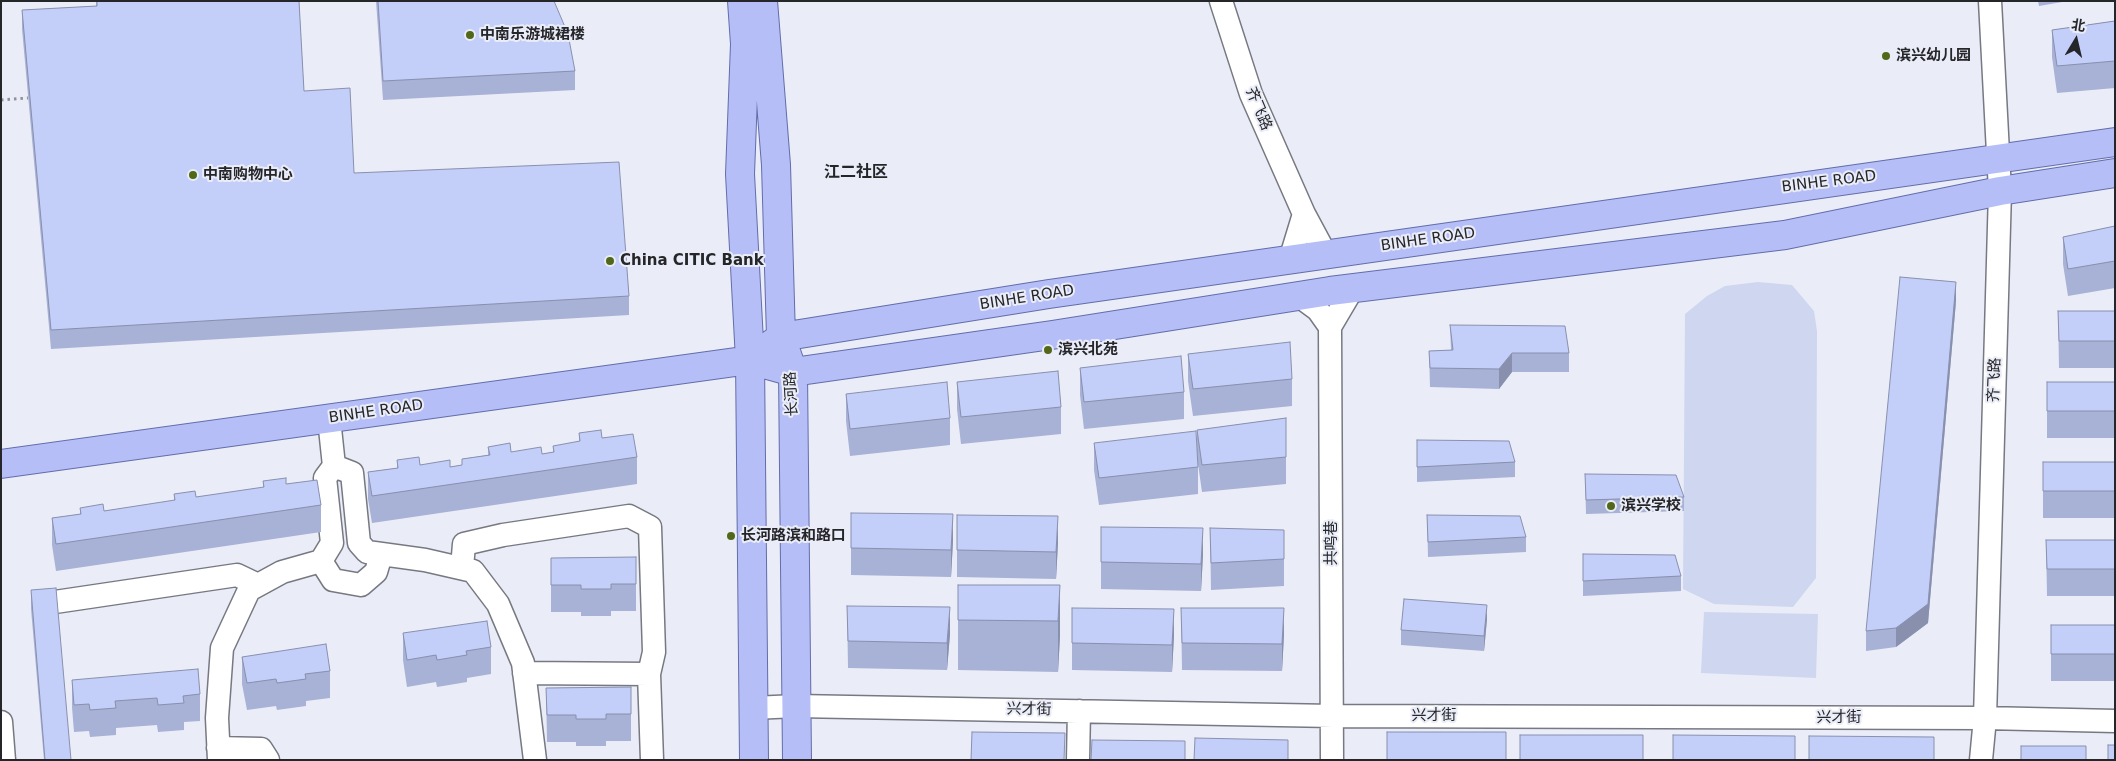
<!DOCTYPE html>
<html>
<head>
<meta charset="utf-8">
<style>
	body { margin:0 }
	#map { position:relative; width:2116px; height:761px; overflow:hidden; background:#eaedf7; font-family:"DejaVu Sans","Noto Sans SC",sans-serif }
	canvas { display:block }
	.frame { position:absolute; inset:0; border:2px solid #25262a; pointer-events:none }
	.north { position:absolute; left:2051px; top:15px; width:50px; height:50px; -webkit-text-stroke:4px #eaedf7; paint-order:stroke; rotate:9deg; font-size:14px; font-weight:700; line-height:20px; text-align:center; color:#25262a }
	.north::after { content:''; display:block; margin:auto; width:18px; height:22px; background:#25262a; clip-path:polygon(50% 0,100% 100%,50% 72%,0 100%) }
</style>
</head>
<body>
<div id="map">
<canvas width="2116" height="761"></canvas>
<div class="frame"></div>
<div class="north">北</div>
</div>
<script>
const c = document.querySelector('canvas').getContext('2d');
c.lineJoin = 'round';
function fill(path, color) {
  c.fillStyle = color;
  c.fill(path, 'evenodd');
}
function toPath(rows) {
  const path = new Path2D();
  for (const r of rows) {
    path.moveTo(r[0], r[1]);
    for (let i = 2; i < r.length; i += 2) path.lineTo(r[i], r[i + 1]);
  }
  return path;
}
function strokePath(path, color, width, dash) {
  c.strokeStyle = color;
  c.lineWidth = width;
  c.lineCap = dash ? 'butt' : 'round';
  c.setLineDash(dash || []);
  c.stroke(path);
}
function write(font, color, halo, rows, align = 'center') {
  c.font = font + ' "DejaVu Sans","Noto Sans SC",sans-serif';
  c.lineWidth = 4;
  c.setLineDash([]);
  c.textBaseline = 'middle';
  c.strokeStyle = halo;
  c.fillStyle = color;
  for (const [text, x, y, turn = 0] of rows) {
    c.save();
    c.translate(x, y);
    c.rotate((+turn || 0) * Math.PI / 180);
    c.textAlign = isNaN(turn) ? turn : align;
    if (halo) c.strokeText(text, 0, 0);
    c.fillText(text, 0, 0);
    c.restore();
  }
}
fill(toPath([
	[1758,282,1792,285,1814,311,1817,331,1816,578,1793,607,1714,604,1683,589,1685,314,1707,296,1725,286],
	[1704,612,1818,614,1816,678,1701,673]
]), '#cfd6f0');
const minor = toPath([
	[1221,1,1251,94,1304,214,1326,255],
	[1290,260,1304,214],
	[1299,296,1318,310,1330,327],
	[329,419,334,466,325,478,332,543,321,561,333,580,361,585,376,572,381,555],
	[334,466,352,473,359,543,367,552,425,560,473,571,498,604,523,663,535,760],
	[462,568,464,544,503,535,629,516,650,527,654,652,649,674,652,760],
	[55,602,237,575,258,585],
	[524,673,649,674],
	[753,708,796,706,1333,716,1985,718,2115,721],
	[1,722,4,760],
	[218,748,261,749,268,760],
	[219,760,217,718,222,648,249,590,282,572,321,561],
	[1078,760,1079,711],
	[1332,760,1330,327,1353,288],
	[1981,760,1985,718,2000,191,1990,1]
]);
const major = toPath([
	[742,1,745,44,740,174,750,360,754,760],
	[763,1,776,165,781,337,793,372,797,760],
	[750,360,781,337,1049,294,2115,142],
	[1,464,750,360,793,372,1052,335,1330,291,1785,235,2000,191,2115,173]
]);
strokePath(minor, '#777982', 25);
strokePath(major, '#626dab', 30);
strokePath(toPath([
	[1,100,28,98]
]), '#90929a', 3, [2.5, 4]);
strokePath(minor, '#fff', 22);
strokePath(major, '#b5bef6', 28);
fill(toPath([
	[96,1,299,1,304,91,354,173,629,296,629,315,51,349,22,29,22,10,96,6],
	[376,1,554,1,575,71,575,90,383,100],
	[2038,1,2068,1,2039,6],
	[2115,21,2115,88,2057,93,2052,57,2052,30],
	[2115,226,2115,288,2068,296,2063,264,2063,237],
	[1956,301,1928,623,1896,647,1866,651,1866,631],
	[2058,311,2115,311,2115,368,2059,368],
	[1450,325,1569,353,1569,372,1512,372,1499,389,1430,387,1429,351,1451,350],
	[1188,354,1292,379,1292,406,1193,416,1188,381],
	[1080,368,1184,392,1184,419,1084,429,1080,395],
	[957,382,1061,407,1061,434,961,444,957,409],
	[2047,382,2115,382,2115,438,2047,438],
	[846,394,950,418,950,445,850,456,846,421],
	[1286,418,1286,484,1202,492,1197,457,1197,430],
	[579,433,602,438,637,457,637,484,372,523,368,499,368,472,397,468,397,460,420,465,450,467,462,465,462,459,488,455,488,447,511,452,542,454,553,452,553,446,579,442],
	[1417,440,1515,462,1515,477,1417,482],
	[1094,443,1198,467,1198,494,1099,505,1094,470],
	[2043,462,2115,462,2115,518,2043,518],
	[1585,474,1684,497,1684,511,1586,514],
	[263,481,286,484,321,505,321,532,56,571,52,545,52,518,80,514,80,508,104,511,174,501,174,494,196,497,263,488],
	[851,513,953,541,951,577,851,575],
	[957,515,1058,543,1056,579,957,577],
	[1427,515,1526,537,1526,552,1428,557],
	[1101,527,1203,555,1201,591,1101,589],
	[1210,528,1284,530,1284,586,1211,590],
	[2046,540,2115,540,2115,596,2047,596],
	[1583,554,1681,576,1681,591,1583,596],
	[636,557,636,611,611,611,611,616,581,616,581,612,551,612,551,558],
	[958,585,1060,585,1060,636,1058,672,958,670],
	[31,590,71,760,44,760,31,609],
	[847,606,950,634,947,670,848,668],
	[1072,608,1174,636,1172,672,1072,670],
	[1181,608,1284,635,1282,671,1182,670],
	[1487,619,1484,651,1401,645,1401,630],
	[2051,625,2115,625,2115,681,2051,681],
	[403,633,491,647,491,674,467,678,467,682,437,687,436,682,407,687,403,660],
	[242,657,330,671,330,698,306,701,306,706,277,710,276,706,247,710,242,684],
	[72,680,200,694,200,721,184,722,184,730,158,732,157,725,116,728,116,735,90,737,89,731,74,732,72,707],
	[631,687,631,741,606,741,606,746,576,746,576,742,547,742,546,688]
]), '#a8b1d6');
fill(toPath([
	[1956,282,1956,301,1928,623,1896,647,1896,628],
	[1512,353,1512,372,1499,389,1499,369],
	[953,514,953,541,951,577,951,550],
	[1058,516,1058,543,1056,579,1056,552],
	[1203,528,1203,555,1201,591,1201,564],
	[1060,585,1060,636,1058,672,1058,621],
	[1487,605,1487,619,1484,651,1484,636],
	[950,607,950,634,947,670,947,643],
	[1284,608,1284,635,1282,671,1282,644],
	[1174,609,1174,636,1172,672,1172,645]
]), '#8890ae');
const building = toPath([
	[97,1,299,1,304,91,350,88,354,173,619,162,629,296,51,330,22,10,97,6,97,1],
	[378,1,554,1,568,34,575,71,383,81,378,1],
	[2115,21,2115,61,2057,66,2052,30,2115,21],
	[2115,226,2115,261,2068,269,2063,237,2115,226],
	[1900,277,1956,282,1928,604,1896,628,1866,631,1900,277],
	[2058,311,2115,311,2115,341,2059,341,2058,311],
	[1450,325,1565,326,1569,353,1512,353,1499,369,1430,368,1429,351,1453,350,1450,325],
	[1290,342,1292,379,1193,389,1188,354,1290,342],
	[1181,356,1184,392,1084,402,1080,368,1181,356],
	[1058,371,1061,407,961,417,957,382,1058,371],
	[947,382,950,418,850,429,846,394,947,382],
	[2047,382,2115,382,2115,411,2047,411,2047,382],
	[1286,418,1286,457,1202,465,1197,430,1286,418],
	[601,430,602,438,633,434,637,457,372,496,368,472,398,468,397,460,419,457,420,465,450,460,450,467,462,465,462,459,490,455,488,447,510,443,511,452,541,447,542,454,554,452,553,446,580,441,579,433,601,430],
	[1196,431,1198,467,1099,478,1094,443,1196,431],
	[1417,440,1509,441,1515,462,1417,467,1417,440],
	[2043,462,2115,462,2115,491,2043,491,2043,462],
	[1585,474,1676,475,1684,497,1586,500,1585,474],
	[286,478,286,484,317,480,321,505,56,544,52,518,81,514,80,508,103,504,104,511,175,500,174,494,195,491,196,497,264,487,263,481,286,478],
	[851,513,953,514,951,550,851,548,851,513],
	[957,515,1058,516,1056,552,957,550,957,515],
	[1427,515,1520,516,1526,537,1428,542,1427,515],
	[1101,527,1203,528,1201,564,1101,562,1101,527],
	[1210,528,1284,530,1284,559,1211,563,1210,528],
	[2046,540,2115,540,2115,569,2047,569,2046,540],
	[1583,554,1675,555,1681,576,1583,581,1583,554],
	[636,557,636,584,611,584,611,589,581,589,581,585,551,585,551,558,636,557],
	[958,585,1060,585,1058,621,958,620,958,585],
	[56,588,71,760,45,760,31,590,56,588],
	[1404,599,1487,605,1484,636,1401,630,1404,599],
	[847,606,950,607,947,643,848,641,847,606],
	[1072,608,1174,609,1172,645,1072,643,1072,608],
	[1181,608,1284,608,1282,644,1182,643,1181,608],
	[487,621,491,647,466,651,467,655,437,660,436,655,407,660,403,633,487,621],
	[2051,625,2115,625,2115,654,2051,654,2051,625],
	[326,644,330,671,305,674,306,679,277,683,276,679,247,683,242,657,326,644],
	[198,669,200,694,183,696,184,703,158,705,157,698,115,701,116,708,90,710,89,704,74,705,72,680,198,669],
	[631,687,631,714,606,714,606,719,576,719,576,715,547,715,546,688,631,687],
	[972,732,1065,733,1064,760,971,760,972,732],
	[1387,732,1506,732,1506,760,1387,760,1387,732],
	[1520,735,1643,735,1643,760,1520,760,1520,735],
	[1673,735,1795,736,1795,760,1673,760,1673,735],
	[1809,736,1934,737,1934,760,1809,760,1809,736],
	[1195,738,1288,740,1288,760,1194,760,1195,738],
	[1092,740,1185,741,1185,760,1091,760,1092,740],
	[2108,745,2115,745,2115,760,2108,760,2108,745],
	[2021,746,2086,746,2086,760,2021,760,2021,746]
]);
fill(building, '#c3cef9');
strokePath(building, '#8890ae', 1);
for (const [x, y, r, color] of [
	[470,35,5,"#516818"],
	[1886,56,5,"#516818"],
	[193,175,5,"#516818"],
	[610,261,5,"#516818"],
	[1048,350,5,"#516818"],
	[1611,506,5,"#516818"],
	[731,536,5,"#516818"]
]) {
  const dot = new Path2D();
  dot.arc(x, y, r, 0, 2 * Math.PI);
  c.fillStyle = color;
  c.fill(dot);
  strokePath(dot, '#eaedf7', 2);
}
write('bold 15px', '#25262a', '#eaedf7', [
	["中南乐游城裙楼",480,35],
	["滨兴幼儿园",1896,56],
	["中南购物中心",203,175],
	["China CITIC Bank",620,261],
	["滨兴北苑",1058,350],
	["滨兴学校",1621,506],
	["长河路滨和路口",741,536]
], 'left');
write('15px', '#25262a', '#eaedf7', [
	["齐飞路",1258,109,67],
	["BINHE ROAD",1829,182,-7],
	["BINHE ROAD",1428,240,-8],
	["BINHE ROAD",1027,298,-9],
	["齐飞路",1995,380,-88],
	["长河路",792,394,-93],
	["BINHE ROAD",376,412,-8],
	["共鸣巷",1332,543,-90],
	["兴才街",1029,710,1],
	["兴才街",1434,716],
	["兴才街",1839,718]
]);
write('bold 16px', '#25262a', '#eaedf7', [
	["江二社区",856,173]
]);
</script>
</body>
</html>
